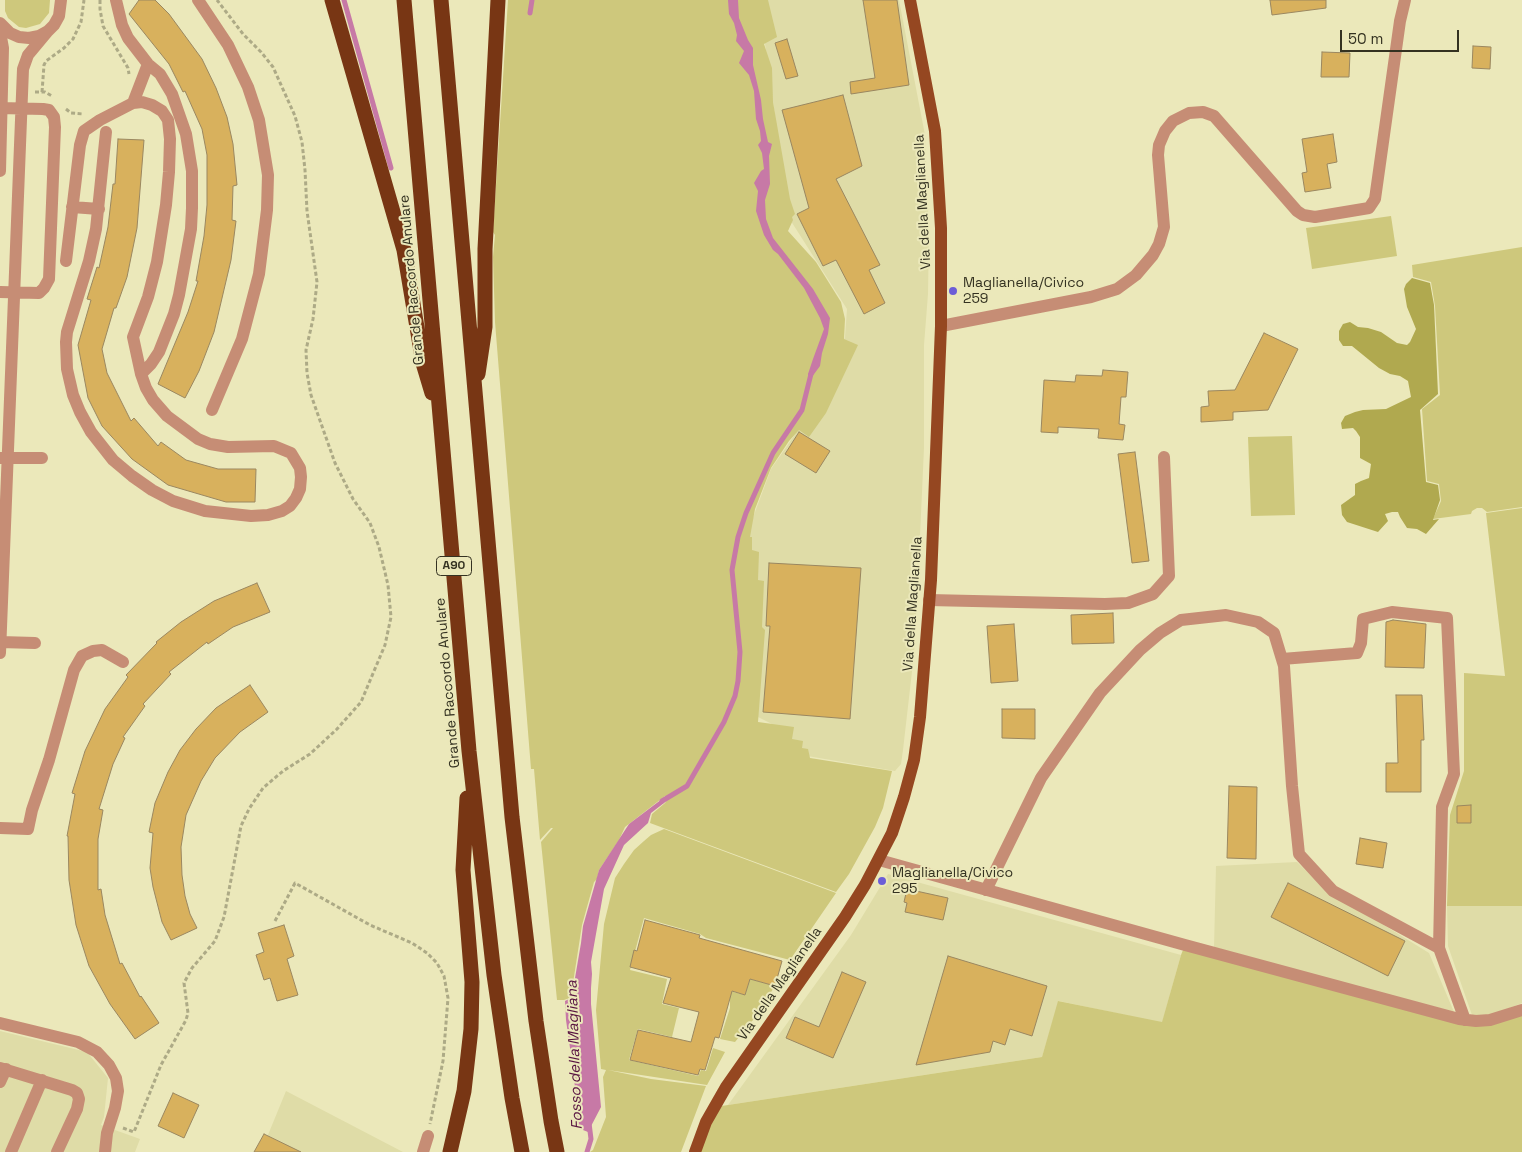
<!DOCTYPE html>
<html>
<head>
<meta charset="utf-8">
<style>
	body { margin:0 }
	#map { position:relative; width:1522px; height:1152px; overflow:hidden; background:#ebe8ba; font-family:"Space Grotesk",sans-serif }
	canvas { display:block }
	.scale { position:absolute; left:1340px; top:30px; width:119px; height:22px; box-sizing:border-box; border:2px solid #343221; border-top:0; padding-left:6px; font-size:15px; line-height:18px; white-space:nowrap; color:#343221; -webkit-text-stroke:4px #ebe8ba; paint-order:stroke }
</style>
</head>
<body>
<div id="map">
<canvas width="1522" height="1152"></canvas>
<div class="scale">50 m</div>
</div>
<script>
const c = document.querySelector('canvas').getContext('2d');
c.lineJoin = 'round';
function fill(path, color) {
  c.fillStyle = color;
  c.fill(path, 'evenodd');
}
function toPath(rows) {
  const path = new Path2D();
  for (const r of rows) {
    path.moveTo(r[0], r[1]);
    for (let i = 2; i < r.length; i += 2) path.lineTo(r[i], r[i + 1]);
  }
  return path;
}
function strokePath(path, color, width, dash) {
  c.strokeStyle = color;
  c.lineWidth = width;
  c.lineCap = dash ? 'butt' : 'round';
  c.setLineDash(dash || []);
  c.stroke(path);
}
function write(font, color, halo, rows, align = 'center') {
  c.font = font + ' "Space Grotesk",sans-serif';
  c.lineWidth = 4;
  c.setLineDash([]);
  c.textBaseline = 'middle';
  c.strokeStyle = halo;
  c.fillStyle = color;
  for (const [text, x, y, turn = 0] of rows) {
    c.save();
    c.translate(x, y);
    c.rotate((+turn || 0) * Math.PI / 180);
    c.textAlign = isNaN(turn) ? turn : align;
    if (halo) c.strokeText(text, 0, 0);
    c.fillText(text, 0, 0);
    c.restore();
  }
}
fill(toPath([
	[759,0,899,0,925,135,929,231,928,294,924,345,924,448,918,580,914,654,903,750,901,764,895,771,790,753,774,725,750,713,754,565,748,531,771,469,807,417,837,365,845,337,847,309,789,218],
	[1297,862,1324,888,1429,953,1454,1012,1214,948,1216,866],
	[888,874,1181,955,1162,1023,1059,1001,1042,1057,728,1105,851,935],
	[1447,906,1522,906,1522,1003,1482,1019,1472,1015,1448,946],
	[0,1031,87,1052,108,1078,104,1117,101,1125,140,1139,135,1152,0,1152],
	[286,1091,403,1152,261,1152]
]), '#dfdca7');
fill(toPath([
	[5,0,50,0,49,13,40,24,26,28,19,27,8,18,5,11],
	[508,0,768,0,777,37,764,44,772,68,773,102,790,199,795,214,792,217,793,220,788,231,816,262,841,302,845,319,844,339,858,345,826,413,809,437,799,430,789,441,771,468,755,509,750,537,752,537,752,550,759,552,758,580,764,581,762,627,765,630,758,722,794,727,792,739,803,741,802,748,808,749,810,758,892,771,883,808,875,827,849,874,836,892,650,823,652,814,665,803,669,797,665,796,625,827,619,840,599,870,597,879,594,882,582,925,573,983,576,990,575,996,564,1000,557,1000,541,842,553,828,551,828,540,840,534,769,531,769,495,322,493,257,495,235,493,232],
	[1391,216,1397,256,1312,269,1306,228],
	[1522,247,1522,507,1487,512,1482,508,1477,508,1472,511,1471,514,1433,519,1441,501,1439,484,1427,481,1422,409,1440,395,1435,306,1431,282,1413,277,1412,265],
	[1292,436,1295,515,1251,516,1248,437],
	[1522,508,1522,906,1447,906,1450,815,1464,771,1464,673,1505,676,1486,513],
	[664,829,836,893,790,960,706,938,700,934,644,918,630,970,667,979,662,1004,679,1008,672,1037,638,1029,629,1060,698,1076,701,1070,706,1071,713,1048,725,1052,707,1085,608,1070,651,1079,706,1086,681,1152,590,1152,593,1150,606,1117,603,1077,606,1070,601,1069,596,1010,604,924,615,878,624,864,634,850,644,841,651,835],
	[1185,945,1465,1020,1522,1009,1522,1152,697,1152,715,1107,1042,1057,1058,1001,1162,1022,1181,955],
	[750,979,775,986,753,1020,735,1042,720,1039,730,1008,730,991,745,995]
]), '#cec87c');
fill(toPath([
	[1412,278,1430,283,1434,305,1438,394,1420,410,1426,482,1438,485,1440,500,1433,520,1439,519,1426,534,1417,529,1407,528,1400,517,1398,512,1392,512,1385,514,1388,521,1378,532,1347,522,1342,515,1341,505,1355,495,1355,484,1361,481,1369,478,1371,464,1360,458,1360,437,1356,431,1353,428,1342,429,1341,423,1345,416,1355,412,1363,410,1386,409,1411,397,1408,381,1400,376,1390,374,1379,368,1352,346,1343,346,1339,340,1339,331,1343,324,1350,322,1358,327,1368,328,1381,332,1397,343,1407,345,1410,342,1416,329,1407,307,1404,289,1406,284]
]), '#b0a94f');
fill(toPath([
	[728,0,738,0,739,18,748,40,753,48,753,65,761,100,763,119,768,142,772,144,769,156,770,184,765,200,766,219,773,238,813,289,830,318,828,334,822,353,820,366,809,381,808,374,813,359,824,329,820,318,804,288,778,254,773,250,764,235,756,211,758,191,754,183,761,171,764,169,762,153,758,145,761,141,760,131,756,119,754,91,749,75,739,63,744,51,736,41,737,35,734,23,729,14],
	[666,796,668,796,667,798,664,803,651,813,648,823,624,845,604,889,591,962,592,974,591,988,591,1004,601,1107,588,1132,573,1126,572,1119,577,1115,574,1076,566,1020,565,1001,575,996,577,989,574,984,581,943,583,926,599,870,629,824]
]), '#c779a6');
strokePath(toPath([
	[344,0,391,168],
	[530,13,532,0],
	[662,801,687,786,724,722,735,696,738,681,740,652,732,570,738,537,746,513,773,453,802,410,811,374],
	[587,1152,591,1139,589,1123]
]), '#c779a6', 5);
const building = toPath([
	[139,0,155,0,169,14,202,59,216,88,227,117,233,144,237,185,233,186,232,220,236,221,231,260,214,332,199,371,185,398,158,384,188,312,198,281,196,281,204,236,207,205,207,155,202,129,185,91,183,92,169,64,129,14,139,0],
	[863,0,897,0,909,85,851,94,850,82,875,78,863,0],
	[1270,0,1326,0,1326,8,1272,15,1270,0],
	[787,39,798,76,786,79,775,43,787,39],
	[1473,46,1491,47,1490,69,1472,68,1473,46],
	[1322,52,1350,53,1349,77,1321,77,1322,52],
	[843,95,862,166,836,179,880,265,869,270,885,303,864,314,836,260,823,266,797,214,809,208,782,110,843,95],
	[1333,134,1337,162,1327,164,1331,188,1305,192,1302,173,1307,172,1302,139,1333,134],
	[118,139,144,140,137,228,127,277,116,308,114,308,102,349,107,373,131,421,134,418,158,446,161,442,186,460,218,469,256,469,255,502,226,502,168,485,132,459,102,426,88,398,78,345,91,300,87,299,97,267,99,268,108,227,113,184,115,184,118,139],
	[1264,333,1298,349,1268,410,1233,412,1233,420,1201,422,1201,407,1209,406,1208,391,1235,390,1264,333],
	[1103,370,1128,372,1126,397,1121,397,1119,424,1125,425,1123,440,1098,438,1099,429,1058,427,1058,433,1041,432,1044,380,1075,382,1076,375,1102,376,1103,370],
	[799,432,830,451,816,473,785,454,799,432],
	[1135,452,1149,561,1132,563,1118,454,1135,452],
	[769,563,861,568,850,719,763,712,770,626,766,626,769,563],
	[257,583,270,612,233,627,208,644,207,642,169,672,171,674,143,704,145,706,123,737,125,738,113,764,99,809,103,810,98,839,98,890,101,889,105,915,120,964,122,963,140,997,141,996,159,1023,135,1039,110,1004,89,966,76,925,69,880,68,836,67,836,75,794,72,793,85,751,105,709,128,677,126,675,157,643,156,642,181,622,214,601,257,583],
	[1113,613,1114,643,1072,644,1071,615,1113,613],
	[1393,620,1426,624,1424,668,1385,667,1386,622,1393,620],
	[1014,624,1018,681,991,683,987,626,1014,624],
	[250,685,268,712,240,732,215,758,201,781,186,815,181,847,182,875,185,896,190,914,197,928,171,940,162,922,153,887,150,868,153,833,149,832,155,803,168,772,180,750,196,729,216,708,250,685],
	[1396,695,1422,695,1424,740,1421,740,1421,792,1386,792,1386,763,1398,763,1396,695],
	[1002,709,1035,709,1035,739,1002,738,1002,709],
	[1229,786,1257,787,1256,859,1227,858,1229,786],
	[1471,805,1471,823,1457,823,1457,806,1471,805],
	[1360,838,1387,843,1383,868,1356,864,1360,838],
	[1288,883,1405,941,1388,976,1271,917,1288,883],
	[907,889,948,898,943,920,905,912,907,903,904,902,907,889],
	[645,920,700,935,699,938,782,961,775,986,750,979,745,995,732,991,719,1038,715,1037,705,1070,700,1069,698,1075,630,1060,638,1030,691,1042,699,1012,663,1003,671,978,630,967,634,950,637,951,645,920],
	[284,925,294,956,287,959,298,995,277,1001,270,978,264,980,256,955,264,952,258,933,284,925],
	[948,956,1047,986,1032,1036,1010,1029,1005,1045,993,1041,990,1052,916,1065,948,956],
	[842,972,866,982,833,1058,786,1038,795,1017,819,1027,842,972],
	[173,1093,199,1105,184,1138,158,1126,173,1093],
	[264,1134,301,1152,254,1152,264,1134]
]);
fill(building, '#d8b15d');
strokePath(building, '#9a8760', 1);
strokePath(toPath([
	[100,0,100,9,103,26,128,68,129,74],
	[35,92,45,92,52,96],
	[42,92,44,65,46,61,64,48,73,39,81,22,84,0],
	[66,109,71,113,83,114],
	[275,921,295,883,370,925,412,943,427,953,437,963,444,976,448,998,443,1061,430,1124],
	[123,1128,134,1132,161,1065,186,1020,188,1013,184,983,192,968,215,941,224,917,241,826,249,809,263,788,283,771,310,754,337,729,361,702,385,645,391,617,388,585,379,547,370,523,353,499,335,463,311,395,307,373,306,350,313,319,317,282,307,211,305,170,302,142,295,116,273,67,261,52,243,34,217,0]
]), '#adaa86', 3, [4, 2.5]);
strokePath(toPath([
	[116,0,122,25,128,38,148,64,160,74,172,94,186,134,192,171,192,208,191,229,179,295,174,314,159,352,151,364,141,374],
	[198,0,228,45,248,87,259,120,268,175,267,210,259,274,242,339,212,410],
	[0,23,10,33,19,37,29,38,39,36,48,31,54,25,59,16,61,0],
	[133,103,148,64],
	[0,108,43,109,49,110,54,117,55,127,49,279,44,288,39,293,0,292],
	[0,171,3,48,1,37,2,27],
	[72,207,99,209],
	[66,261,80,145,84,131,100,120,133,103,142,102,152,105,162,111,168,120,170,139,169,172,166,205,157,262,148,297,133,337,141,374,146,388,153,400,167,416,198,439,210,444,228,447,274,446,291,453,300,468,301,477,300,489,296,498,290,506,282,511,268,515,251,516,205,511,173,501,152,490,132,476,113,460,91,432,80,412,73,395,67,369,66,342,67,332,89,261,96,229,106,132],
	[941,326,1091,297,1117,289,1136,275,1153,255,1159,244,1164,227,1158,155,1159,145,1165,131,1173,121,1189,113,1203,112,1214,116,1297,211,1303,215,1315,217,1369,208,1375,199,1400,21,1405,0],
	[0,458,42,458],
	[929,600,1105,604,1128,603,1153,594,1169,576,1164,457],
	[0,642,35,643],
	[0,653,23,69,28,55,48,31],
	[1282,659,1357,653,1361,643,1363,619,1392,612,1447,618,1454,774,1442,807,1439,948],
	[0,828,28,829,32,810,49,760,74,670,82,656,93,651,102,650,123,662],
	[879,860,1185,945,1459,1019,1476,1021,1490,1020,1522,1010],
	[986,890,1041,778,1100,693,1140,650,1160,633,1181,620,1226,615,1258,622,1274,633,1284,666,1292,786,1299,854,1333,891,1439,948,1465,1020],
	[0,1023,78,1042,97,1052,109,1065,116,1078,118,1091,115,1108,107,1133,105,1152],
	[0,1068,72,1090,77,1093,79,1099,77,1109,57,1152],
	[0,1082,6,1069],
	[11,1152,42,1080],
	[423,1152,428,1136]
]), '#c68d75', 12);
strokePath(toPath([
	[695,1152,706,1122,726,1087,845,917,865,885,892,833,904,797,914,760,920,717,931,580,941,326,941,228,935,131,910,0]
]), '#954721', 12);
strokePath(toPath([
	[332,0,404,250,423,363,432,393],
	[404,0,469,751,494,975,512,1098,522,1152],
	[441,0,512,817,536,1021,551,1121,557,1152],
	[478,374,485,327,485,249,498,0],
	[450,1152,464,1091,471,1029,472,982,463,870,467,798]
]), '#783614', 15);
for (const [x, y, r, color] of [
	[953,291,5,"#6c5dd7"],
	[882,881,5,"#6c5dd7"]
]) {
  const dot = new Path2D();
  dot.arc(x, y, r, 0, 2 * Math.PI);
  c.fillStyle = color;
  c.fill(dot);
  strokePath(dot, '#ebe8ba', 2);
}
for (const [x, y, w] of [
	[454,566,35]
]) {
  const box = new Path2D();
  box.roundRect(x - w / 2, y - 9.5, w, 19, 4);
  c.fillStyle = '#ebe8ba';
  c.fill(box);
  strokePath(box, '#343221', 1);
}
write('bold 12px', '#343221', null, [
	["A90",454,566]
]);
write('14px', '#343221', '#ebe8ba', [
	["Via della Maglianella",923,202,-93],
	["Grande Raccordo Anulare",412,280,-95],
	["Via della Maglianella",913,604,-86],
	["Grande Raccordo Anulare",448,683,-95],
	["Via della Maglianella",780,984,-55]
]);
write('14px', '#343221', '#ebe8ba', [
	["Maglianella/Civico",963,283],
	["259",963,299],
	["Maglianella/Civico",892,873],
	["295",892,889]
], 'left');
write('italic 15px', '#581341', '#ebe8ba', [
	["Fosso della Magliana",575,1055,-92]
]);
</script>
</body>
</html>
